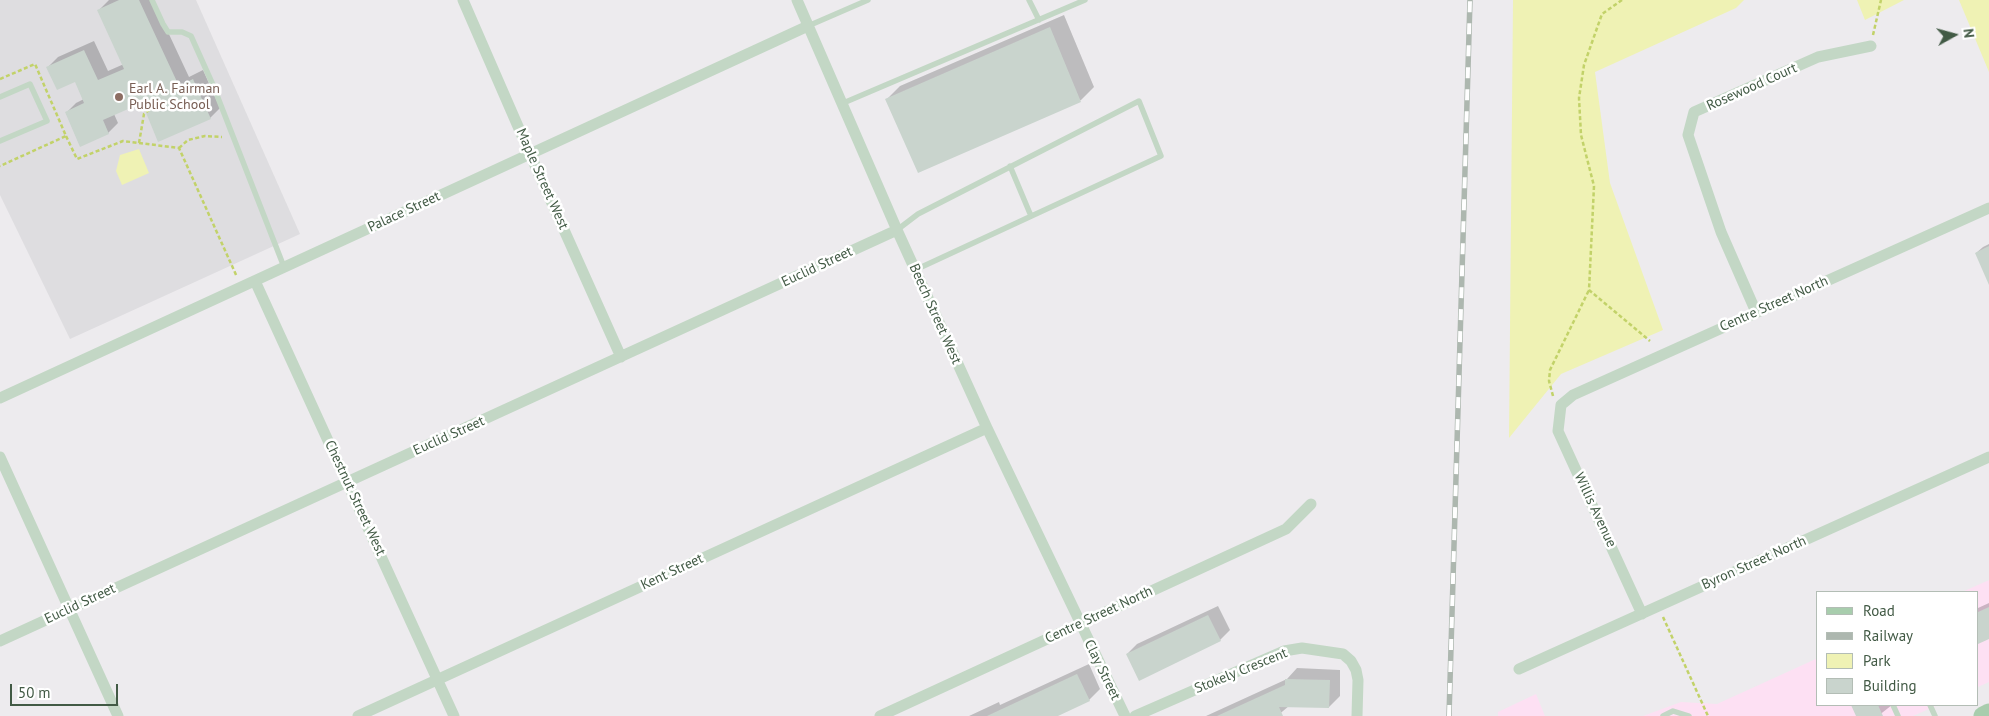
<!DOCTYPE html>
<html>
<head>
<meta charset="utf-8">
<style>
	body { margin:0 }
	#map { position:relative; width:1989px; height:716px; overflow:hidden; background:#edebee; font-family:"PT Sans",sans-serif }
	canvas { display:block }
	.legend { position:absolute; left:1816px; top:591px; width:162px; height:115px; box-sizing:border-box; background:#fff; border:1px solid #b3bdb5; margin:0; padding:6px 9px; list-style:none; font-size:15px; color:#425a45 }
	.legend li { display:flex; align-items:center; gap:10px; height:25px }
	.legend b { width:25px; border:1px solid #b3bdb5 }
	.north { position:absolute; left:1929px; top:10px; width:50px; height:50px; -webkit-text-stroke:4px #fff; paint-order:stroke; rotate:83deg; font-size:14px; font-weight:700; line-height:20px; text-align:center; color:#425a45 }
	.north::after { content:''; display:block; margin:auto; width:18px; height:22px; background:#425a45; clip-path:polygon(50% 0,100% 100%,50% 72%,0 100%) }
	.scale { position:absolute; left:10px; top:684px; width:108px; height:22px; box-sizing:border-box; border:2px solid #425a45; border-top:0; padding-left:6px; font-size:15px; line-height:18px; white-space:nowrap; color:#425a45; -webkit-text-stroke:4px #fff; paint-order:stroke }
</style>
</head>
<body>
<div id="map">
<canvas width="1989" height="716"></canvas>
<ul class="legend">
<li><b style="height:6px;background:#a8cdad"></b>Road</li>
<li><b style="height:6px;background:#adb7af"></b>Railway</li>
<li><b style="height:14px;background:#eff2b4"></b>Park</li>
<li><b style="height:14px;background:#c9d4cd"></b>Building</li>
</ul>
<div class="north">N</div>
<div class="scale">50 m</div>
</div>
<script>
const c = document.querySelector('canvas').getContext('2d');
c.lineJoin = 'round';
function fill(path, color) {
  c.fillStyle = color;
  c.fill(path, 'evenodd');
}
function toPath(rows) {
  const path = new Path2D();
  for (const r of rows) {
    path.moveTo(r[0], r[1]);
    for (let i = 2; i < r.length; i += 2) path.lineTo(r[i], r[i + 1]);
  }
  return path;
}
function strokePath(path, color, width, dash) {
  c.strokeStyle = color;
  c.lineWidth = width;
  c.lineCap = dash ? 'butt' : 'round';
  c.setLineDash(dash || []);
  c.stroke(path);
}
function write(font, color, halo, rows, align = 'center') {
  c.font = font + ' "PT Sans",sans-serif';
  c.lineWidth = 5;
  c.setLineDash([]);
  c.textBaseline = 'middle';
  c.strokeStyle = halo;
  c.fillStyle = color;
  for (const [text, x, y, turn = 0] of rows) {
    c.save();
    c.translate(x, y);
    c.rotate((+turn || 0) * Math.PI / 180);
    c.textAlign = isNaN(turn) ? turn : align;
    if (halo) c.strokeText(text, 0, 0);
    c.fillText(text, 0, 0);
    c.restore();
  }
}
fill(toPath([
	[1989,580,1989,682,1978,687,1978,592,1962,592],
	[1818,658,1818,705,1938,705,1913,716,1643,716,1681,702,1717,704],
	[1536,694,1545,716,1498,716,1498,712]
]), '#fde0f3');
fill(toPath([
	[0,0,196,0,300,234,70,339,0,195]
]), '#dedde0');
fill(toPath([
	[1513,0,1744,0,1736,8,1595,72,1610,183,1663,330,1561,374,1509,438],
	[1857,0,1904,0,1865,20],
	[1959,0,1989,0,1989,72],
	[139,149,149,173,122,185,116,171,120,155]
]), '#eff2b4');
fill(toPath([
	[109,0,153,0,189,77,203,70,220,108,210,118,142,101,114,114,118,123,108,133,81,145,66,113,76,103,84,99,75,80,48,67,58,57,94,41,108,71,124,64,99,10],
	[1064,15,1094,87,1081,100,918,171,887,99,900,86],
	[1989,244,1989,268,1976,253,1983,247],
	[1989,603,1989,638,1978,643,1978,608],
	[1218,606,1230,630,1220,640,1127,654,1137,644],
	[1089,664,1100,689,1089,700,1055,716,969,716,999,702,1000,705],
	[1297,668,1340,670,1340,696,1329,707,1289,706,1277,716,1206,716,1287,679],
	[1853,705,1892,705,1878,716,1857,716]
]), '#0003');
fill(toPath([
	[119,0,139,0,179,86,193,79,211,119,158,142,142,103,103,120,109,134,80,147,65,112,84,103,75,82,57,90,46,67,84,50,98,80,124,69,97,10],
	[1050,27,1081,102,918,173,885,99],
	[1989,246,1989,285,1975,253],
	[1989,607,1989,639,1978,644,1978,612],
	[1208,615,1221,641,1139,681,1126,654],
	[1077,674,1090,701,1058,716,987,716],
	[1285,679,1330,680,1329,708,1279,707,1283,716,1217,716,1285,685],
	[1851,705,1878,705,1883,716,1856,716]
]), '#c9d4cd');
strokePath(toPath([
	[1622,0,1602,14,1584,65,1579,98,1581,135,1594,186,1589,290,1650,341],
	[1873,35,1881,0],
	[0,79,35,64,66,136,0,166],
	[66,136,77,159,123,141,179,148,237,277],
	[139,143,144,114,158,103],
	[179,148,188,140,205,136,222,137],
	[1553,396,1549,381,1550,370,1589,290],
	[1663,617,1708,716]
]), '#c2d269', 2.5, [4, 2.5]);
strokePath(toPath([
	[152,0,163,24,168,32,182,32,191,36,213,85,284,267],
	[1029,0,1039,20],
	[808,26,868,0],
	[0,97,30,84,47,121,0,141],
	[841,104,1085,0],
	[1010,166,1031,216],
	[897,230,918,214,1139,101,1161,156,915,270],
	[1893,705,1898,716],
	[1930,705,1935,716],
	[1663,716,1673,711,1689,716]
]), '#c3d7c5', 5.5);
strokePath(toPath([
	[463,0,530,154,621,357],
	[797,0,897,230,987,428,1125,716],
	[255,281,454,716],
	[1756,312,1721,232,1688,135,1694,112,1818,57,1871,46],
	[0,398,808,26],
	[0,457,118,716],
	[1642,614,1558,431,1561,405,1573,395,1989,208],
	[0,641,897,230],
	[1519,669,1989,457],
	[358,716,987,428],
	[880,716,1286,529,1311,504],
	[1135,716,1284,651,1302,648,1343,654,1351,661,1356,670,1358,680,1357,716]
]), '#c3d7c5', 11);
strokePath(toPath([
	[1983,716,1989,713]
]), '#a8cdad', 19);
const rail = toPath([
	[1449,716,1470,0]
]);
strokePath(rail, '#adb7af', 5.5);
strokePath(rail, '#fff', 4, [11]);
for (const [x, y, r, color] of [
	[119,97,5,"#8d6e63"]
]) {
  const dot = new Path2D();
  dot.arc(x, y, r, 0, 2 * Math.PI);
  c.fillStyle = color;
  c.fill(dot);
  strokePath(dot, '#fff', 2);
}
write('14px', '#425a45', '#fff', [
	["Rosewood Court",1752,87,-24],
	["Maple Street West",542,179,66],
	["Palace Street",404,212,-25],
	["Euclid Street",817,267,-25],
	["Centre Street North",1774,304,-24],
	["Beech Street West",935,314,66],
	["Euclid Street",449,436,-24],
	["Chestnut Street West",355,498,65],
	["Willis Avenue",1595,510,65],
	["Byron Street North",1754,563,-24],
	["Kent Street",672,572,-25],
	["Euclid Street",80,604,-25],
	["Centre Street North",1099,615,-25],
	["Clay Street",1102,670,64],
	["Stokely Crescent",1241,671,-22]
]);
write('14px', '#785e54', '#fff', [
	["Earl A. Fairman",129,89],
	["Public School",129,105]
], 'left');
</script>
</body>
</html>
